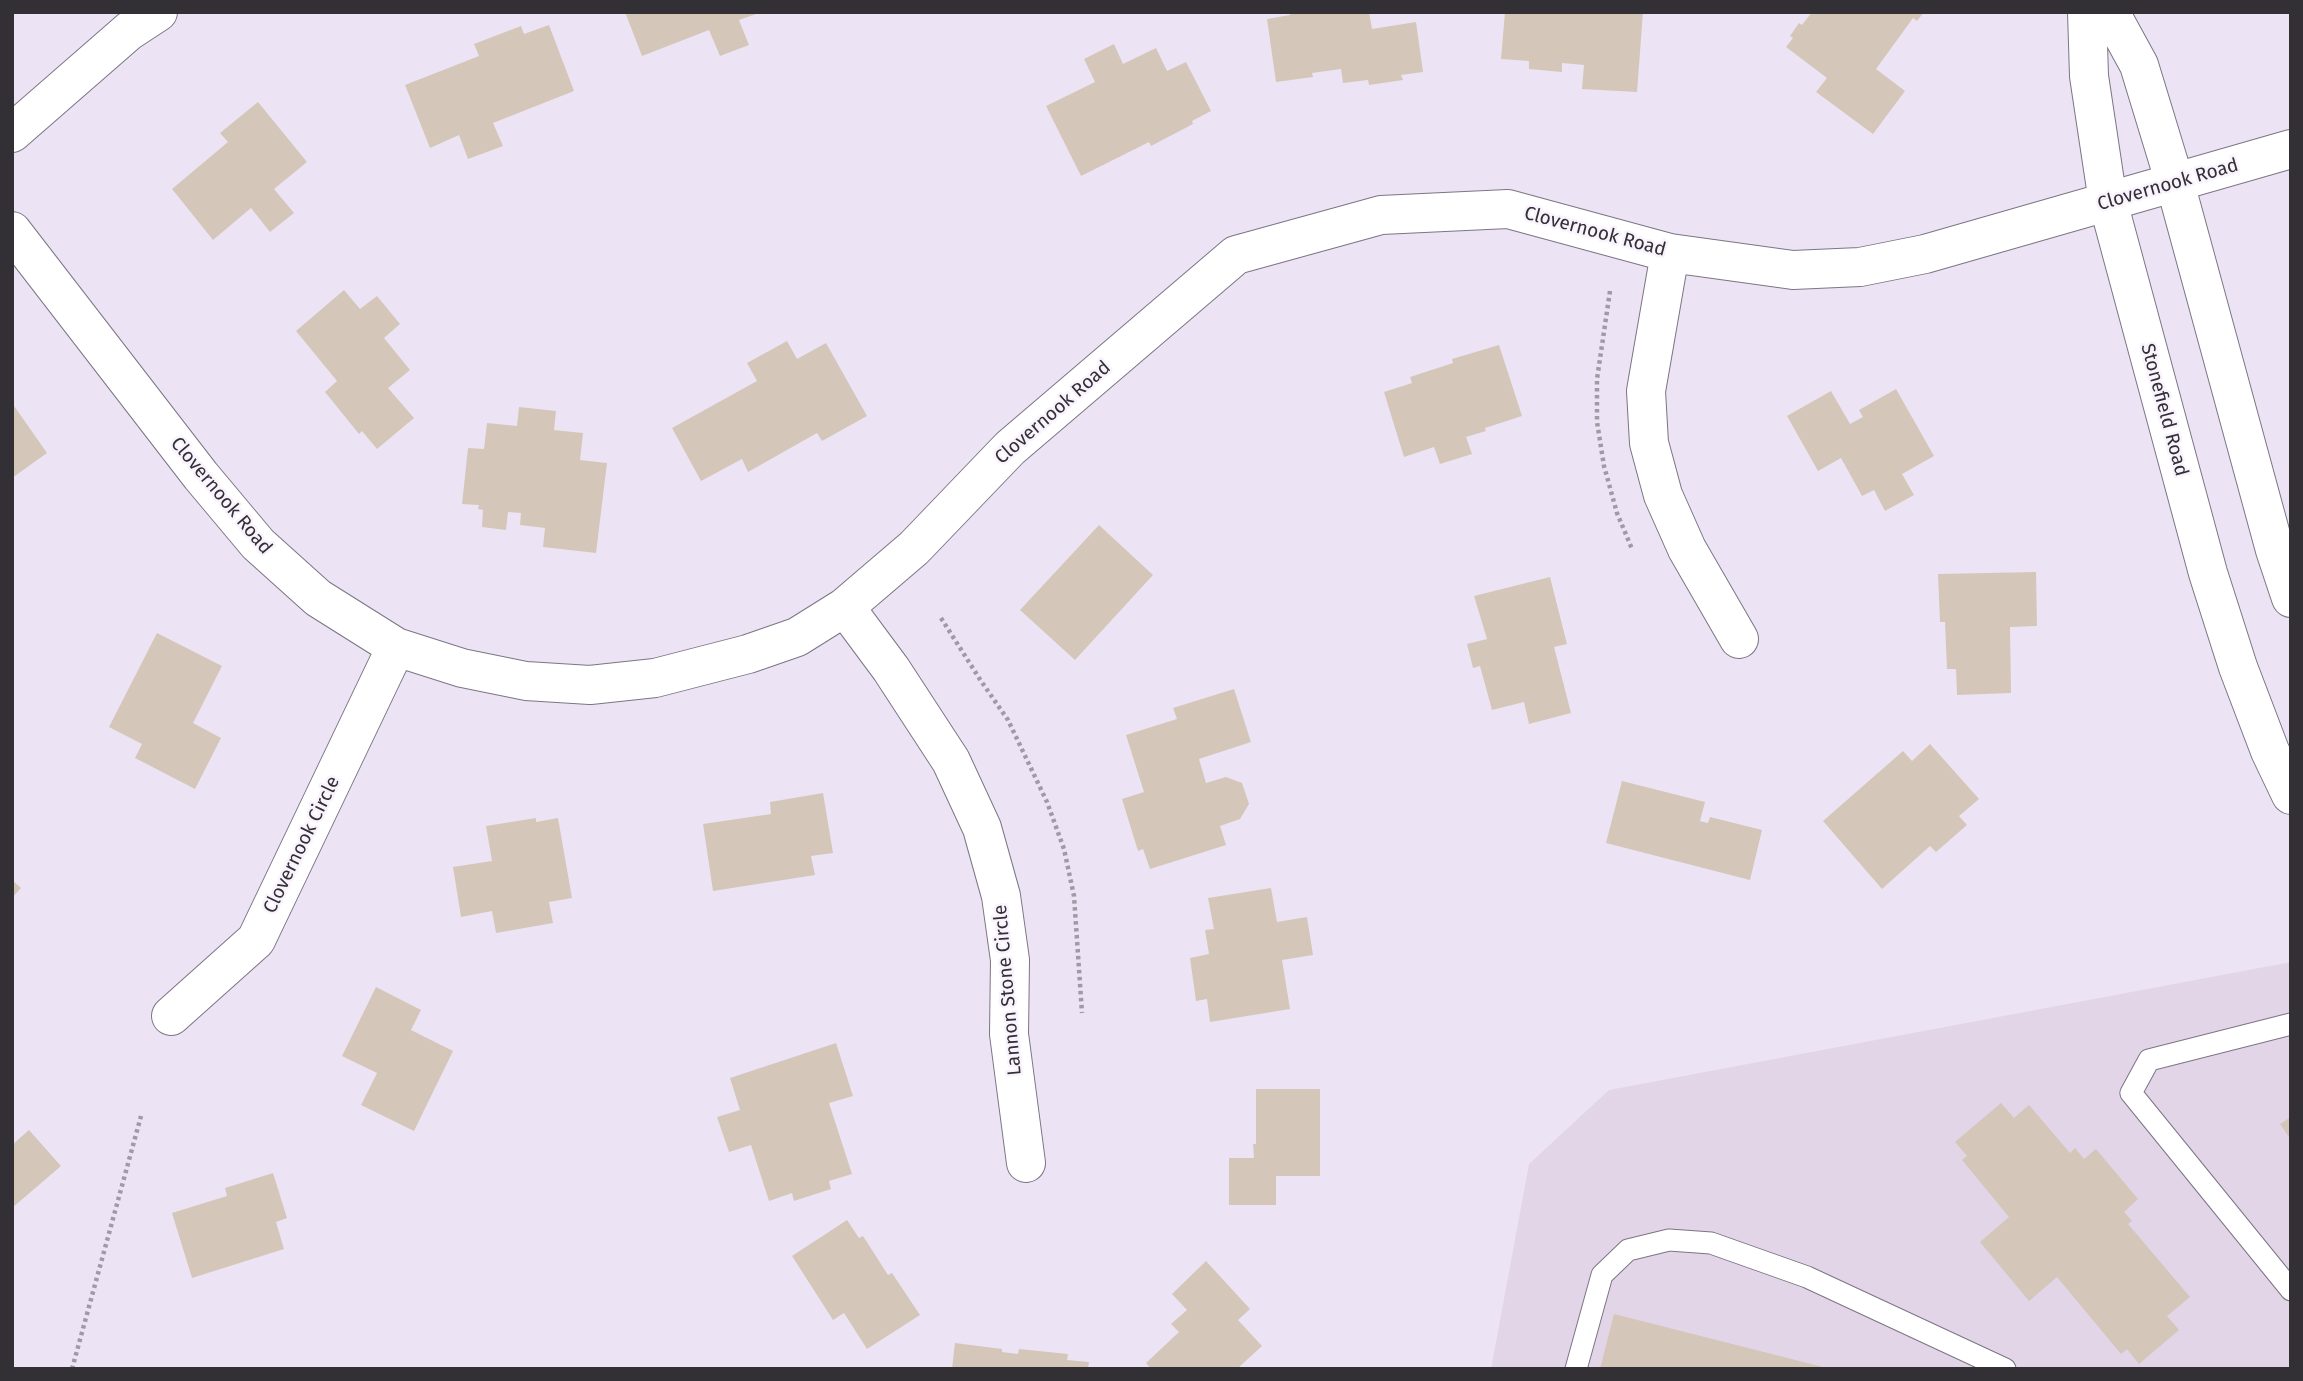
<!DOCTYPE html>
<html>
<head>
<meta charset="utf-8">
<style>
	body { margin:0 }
	#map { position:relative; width:2303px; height:1381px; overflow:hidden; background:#ece4f4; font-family:"Fira Sans",sans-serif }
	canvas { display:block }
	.frame { position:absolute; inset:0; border:14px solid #322f35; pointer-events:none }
</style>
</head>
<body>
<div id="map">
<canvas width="2303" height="1381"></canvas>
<div class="frame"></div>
</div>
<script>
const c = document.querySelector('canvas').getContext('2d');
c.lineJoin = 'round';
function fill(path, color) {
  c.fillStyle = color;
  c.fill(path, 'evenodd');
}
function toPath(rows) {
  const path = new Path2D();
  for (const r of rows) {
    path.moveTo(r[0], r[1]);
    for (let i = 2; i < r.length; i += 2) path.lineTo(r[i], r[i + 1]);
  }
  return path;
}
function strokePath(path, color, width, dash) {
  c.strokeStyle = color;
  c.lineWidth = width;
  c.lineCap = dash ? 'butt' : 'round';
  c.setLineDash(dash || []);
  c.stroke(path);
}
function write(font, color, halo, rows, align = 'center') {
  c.font = font + ' "Fira Sans",sans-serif';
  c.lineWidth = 5;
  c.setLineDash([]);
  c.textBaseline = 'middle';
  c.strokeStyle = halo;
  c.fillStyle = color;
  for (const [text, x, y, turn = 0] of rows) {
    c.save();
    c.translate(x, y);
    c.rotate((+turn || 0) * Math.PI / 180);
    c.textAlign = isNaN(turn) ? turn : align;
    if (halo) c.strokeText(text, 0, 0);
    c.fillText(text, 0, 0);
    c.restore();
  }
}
fill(toPath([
	[2291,962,2291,1369,1491,1369,1529,1164,1609,1090]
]), '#e2d5e8');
fill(toPath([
	[625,12,759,12,759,13,739,20,749,45,720,56,709,30,642,56],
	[1290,12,1369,12,1372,29,1416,22,1423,72,1401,75,1403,80,1369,85,1368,80,1343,83,1341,69,1312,73,1313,77,1276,82,1267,19,1290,15],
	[1505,12,1643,12,1637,92,1582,89,1584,65,1562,63,1562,72,1529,69,1529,61,1501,59],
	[1812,12,1924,12,1917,21,1913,18,1876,69,1905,91,1873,134,1816,92,1827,78,1786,47,1793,38,1790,36,1799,23,1802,25],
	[549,25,574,91,493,123,503,146,468,159,459,135,430,148,405,85,479,56,474,44,521,26,524,34],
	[1114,44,1123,64,1156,48,1167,71,1186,62,1211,111,1192,121,1193,124,1151,146,1149,142,1081,176,1046,106,1095,82,1084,59],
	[258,102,307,162,274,189,294,213,270,232,251,208,213,240,172,189,228,142,220,133],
	[344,290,360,309,377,296,400,324,384,338,410,370,388,388,414,418,377,449,362,431,359,434,325,392,337,381,296,331],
	[787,341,797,359,826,343,867,416,822,441,817,433,748,472,742,459,701,481,672,428,757,381,747,363],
	[1499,345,1522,416,1485,428,1486,431,1466,437,1472,454,1440,464,1434,447,1404,457,1384,392,1412,383,1410,377,1453,363,1452,359],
	[1896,389,1934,456,1902,474,1914,495,1885,511,1874,490,1862,496,1841,458,1818,471,1787,416,1831,391,1850,424,1863,417,1859,410],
	[12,403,47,453,12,478],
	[519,407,556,411,554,430,583,433,580,460,607,463,596,553,543,547,545,528,520,525,521,513,508,512,506,530,482,527,483,510,478,509,479,505,462,504,468,448,484,449,487,423,517,426],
	[1099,525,1153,575,1075,660,1020,610],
	[2036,572,2037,626,2010,627,2011,693,1957,695,1956,669,1947,669,1945,622,1940,622,1938,574],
	[1550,577,1567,644,1554,647,1571,713,1529,724,1524,702,1492,710,1480,666,1473,668,1467,644,1487,639,1474,596],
	[157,633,222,666,193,723,221,738,195,789,135,758,142,744,109,727],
	[1234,689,1251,742,1199,759,1206,783,1226,777,1242,783,1249,804,1240,819,1220,826,1226,845,1150,869,1143,849,1138,851,1122,799,1144,792,1126,735,1177,719,1173,708],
	[1930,744,1979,799,1959,816,1967,825,1936,852,1930,846,1882,889,1823,821,1903,751,1912,761],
	[1622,781,1705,802,1700,821,1708,823,1710,817,1762,830,1750,880,1606,843],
	[823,793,833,853,811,856,815,875,713,891,703,824,771,814,770,802],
	[536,818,536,822,558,818,572,898,549,902,553,923,496,933,492,911,461,917,453,867,492,861,486,826],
	[12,880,21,888,12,898],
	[1271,888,1277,922,1307,917,1313,955,1282,960,1290,1009,1210,1022,1207,999,1196,1001,1190,958,1209,954,1205,930,1214,929,1208,898],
	[376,987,421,1010,411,1030,453,1051,414,1131,361,1105,377,1073,342,1056],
	[836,1043,853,1096,829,1103,852,1174,829,1181,831,1189,794,1201,792,1193,769,1201,751,1145,729,1152,717,1117,740,1110,730,1078],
	[1256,1089,1320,1089,1320,1176,1276,1176,1276,1205,1229,1205,1229,1158,1254,1158,1253,1144,1256,1144],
	[2001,1103,2014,1118,2029,1105,2070,1153,2075,1148,2084,1159,2096,1149,2138,1199,2124,1212,2132,1221,2128,1224,2190,1297,2167,1316,2179,1330,2139,1364,2127,1349,2121,1354,2057,1277,2029,1301,1980,1242,2009,1217,1962,1160,1967,1156,1955,1142],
	[2291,1117,2291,1140,2280,1124],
	[29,1130,61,1166,12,1208,12,1145],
	[273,1173,287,1218,276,1222,284,1249,192,1278,172,1213,227,1196,225,1188],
	[847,1220,859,1238,863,1236,888,1275,892,1273,920,1315,867,1349,844,1313,833,1320,792,1256],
	[1206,1261,1250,1309,1238,1320,1262,1346,1237,1369,1151,1369,1146,1363,1179,1332,1171,1324,1187,1310,1172,1294],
	[1614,1314,1827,1368,1826,1369,1600,1369],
	[955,1343,1002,1349,1002,1352,1018,1354,1019,1349,1068,1354,1067,1360,1089,1362,1088,1369,952,1369]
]), '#d4c7b9');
const service = toPath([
	[2291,1024,2149,1060,2131,1093,2291,1290],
	[1576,1369,1602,1275,1628,1250,1669,1240,1711,1243,1807,1277,2005,1369]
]);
const minor = toPath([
	[12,133,129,31,158,12],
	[12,231,201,476,258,544,318,598,396,647,462,668,526,681,590,685,655,678,748,654,797,637,845,607,914,548,1010,448,1236,255,1381,215,1508,209,1670,253,1793,270,1860,267,1925,254,2291,149],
	[1670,253,1646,391,1649,443,1663,495,1687,549,1739,639],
	[845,607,891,669,951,761,982,828,1001,896,1010,960,1009,1034,1026,1163],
	[171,1016,256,940,396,647]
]);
const tertiary = toPath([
	[2087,12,2089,76,2108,202,2208,573,2238,667,2270,751,2291,795],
	[2110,12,2139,65,2175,183,2275,550,2291,598]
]);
strokePath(service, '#7c7584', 23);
strokePath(minor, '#7c7584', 40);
strokePath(tertiary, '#7c7584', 40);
strokePath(toPath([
	[1610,291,1597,379,1597,422,1604,466,1617,513,1632,549],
	[941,618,981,681,1008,720,1047,802,1064,849,1074,896,1082,1013],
	[72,1369,141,1116]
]), '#a09aa6', 4.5, [3.5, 3.5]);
strokePath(service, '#fff', 21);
strokePath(minor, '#fff', 38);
strokePath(tertiary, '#fff', 38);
write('19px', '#322f35', '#f8f3fd', [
	["Clovernook Road",2168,185,-16],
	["Clovernook Road",1595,232,15],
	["Stonefield Road",2164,410,75],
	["Clovernook Road",1053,413,-41],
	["Clovernook Road",221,496,50],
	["Clovernook Circle",302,845,-64],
	["Lannon Stone Circle",1008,990,-95]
]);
</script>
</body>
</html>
